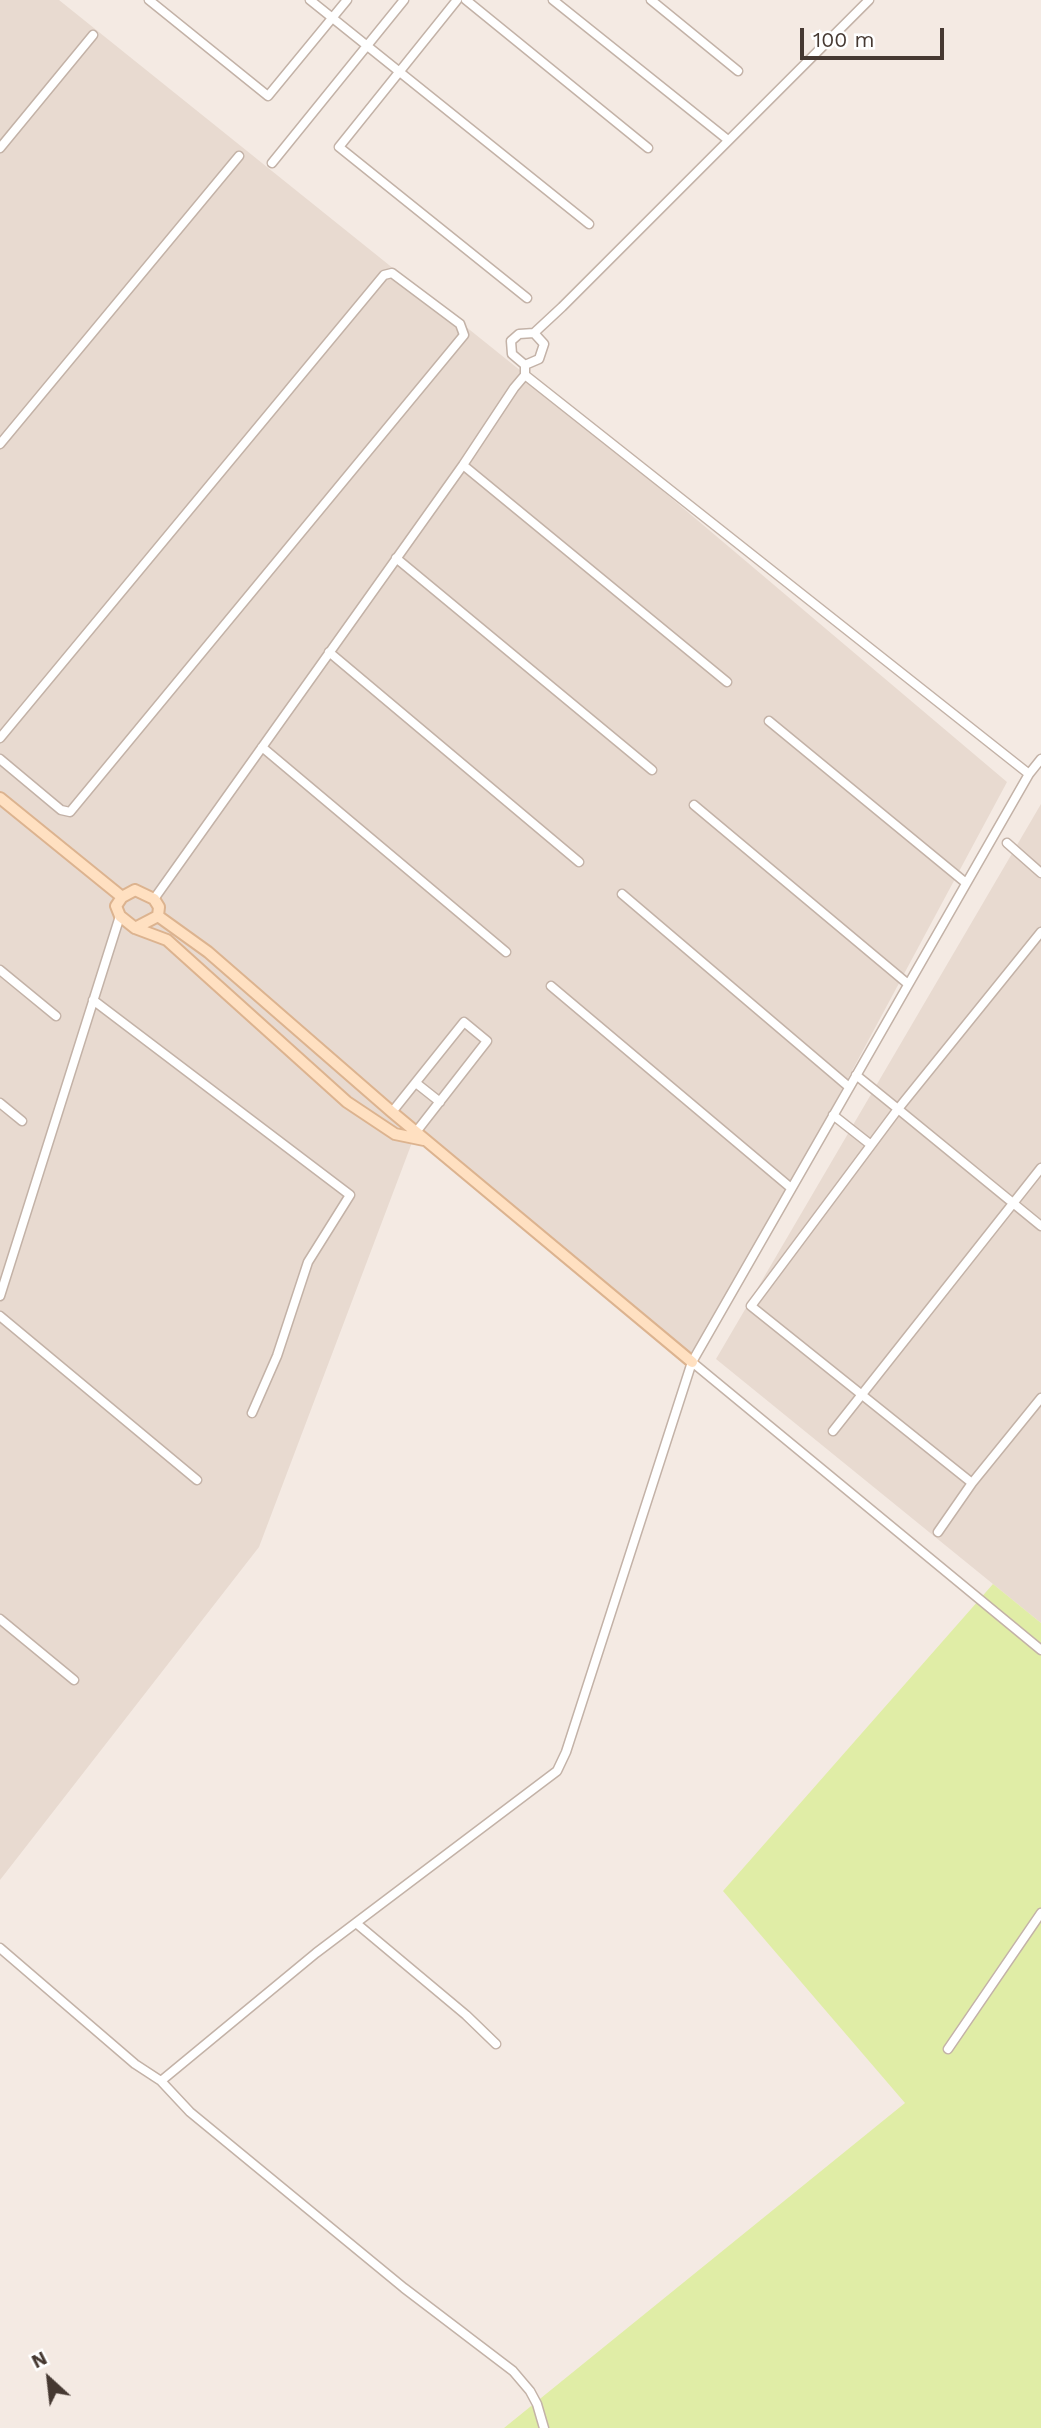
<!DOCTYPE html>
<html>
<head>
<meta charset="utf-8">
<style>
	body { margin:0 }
	#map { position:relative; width:1041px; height:2428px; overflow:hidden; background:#f4eae3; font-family:"Work Sans",sans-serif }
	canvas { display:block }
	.north { position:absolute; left:14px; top:2344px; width:70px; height:70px; -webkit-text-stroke:5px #fff; paint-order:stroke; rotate:333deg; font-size:19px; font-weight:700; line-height:28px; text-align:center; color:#463932 }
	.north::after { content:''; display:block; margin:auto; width:24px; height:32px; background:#463932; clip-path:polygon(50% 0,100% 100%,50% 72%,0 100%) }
	.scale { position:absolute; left:800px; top:28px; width:144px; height:32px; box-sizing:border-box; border:4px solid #463932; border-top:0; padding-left:9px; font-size:21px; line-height:24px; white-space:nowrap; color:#463932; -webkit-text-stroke:5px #fff; paint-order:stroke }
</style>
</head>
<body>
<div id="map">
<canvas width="1041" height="2428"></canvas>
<div class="north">N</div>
<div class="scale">100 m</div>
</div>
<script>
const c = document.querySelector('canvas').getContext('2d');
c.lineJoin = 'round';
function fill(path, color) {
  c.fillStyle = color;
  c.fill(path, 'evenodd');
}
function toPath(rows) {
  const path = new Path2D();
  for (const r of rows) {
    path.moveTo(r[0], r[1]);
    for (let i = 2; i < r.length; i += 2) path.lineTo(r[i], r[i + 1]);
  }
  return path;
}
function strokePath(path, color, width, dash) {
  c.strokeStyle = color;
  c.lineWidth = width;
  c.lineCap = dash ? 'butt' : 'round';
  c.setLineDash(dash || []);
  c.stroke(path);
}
fill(toPath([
	[0,0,59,0,521,371,1007,782,693,1367,416,1132,259,1547,0,1880],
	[1041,804,1041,1623,716,1359]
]), '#e8dad0');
fill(toPath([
	[993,1584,1041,1623,1041,2428,504,2428,905,2103,723,1891]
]), '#e0eda6');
const street = toPath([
	[149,0,268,96,347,0],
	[310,0,589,224],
	[457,0,339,147,527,298],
	[466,0,648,148],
	[553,0,728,140],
	[651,0,738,71],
	[0,148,93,35],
	[272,163,404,0],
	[534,333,544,344,539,359,525,365,512,354,511,341,519,334,534,333,562,307,869,0],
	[525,375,1029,774],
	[0,444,239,156],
	[463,465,727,682],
	[396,558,652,770],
	[329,652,579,862],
	[769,721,966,883],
	[0,738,384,275,392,273,460,324,464,335,70,812,61,810,0,759],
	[262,747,506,952],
	[694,805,908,984],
	[1007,843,1041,873],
	[622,894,849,1087],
	[154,899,463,465,514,388,525,375,525,365],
	[0,970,56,1016],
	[551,986,791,1188],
	[93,1000,350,1195,308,1262,277,1356,252,1413],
	[856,1075,898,1109,1041,932],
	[416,1083,440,1102],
	[0,1103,22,1121],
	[392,1112,464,1022,487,1041,416,1132],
	[833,1115,871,1145],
	[0,1296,120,916],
	[0,1316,197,1480],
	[692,1362,1041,1650],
	[833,1431,1041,1168],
	[972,1483,751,1306,898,1109,1041,1226],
	[938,1532,972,1483,1041,1398],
	[0,1619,74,1680],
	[356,1923,466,2015,496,2044],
	[0,1948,135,2064,161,2081,190,2112,404,2288,513,2371,530,2391,537,2404,544,2428],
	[948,2049,1041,1913],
	[161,2081,316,1953,557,1771,566,1752,692,1362,1029,774,1041,759]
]);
const secondary = toPath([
	[0,798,122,897],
	[135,890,154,899,159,907,158,916,135,928,120,916,116,906,122,897,135,890],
	[158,916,208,952,392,1112,692,1362],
	[135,928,167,940,347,1102,395,1134,424,1140]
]);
strokePath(street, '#c3b2a7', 11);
strokePath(secondary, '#dcb38f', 14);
strokePath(street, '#fff', 8);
strokePath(secondary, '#ffe0c1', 10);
</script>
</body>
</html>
